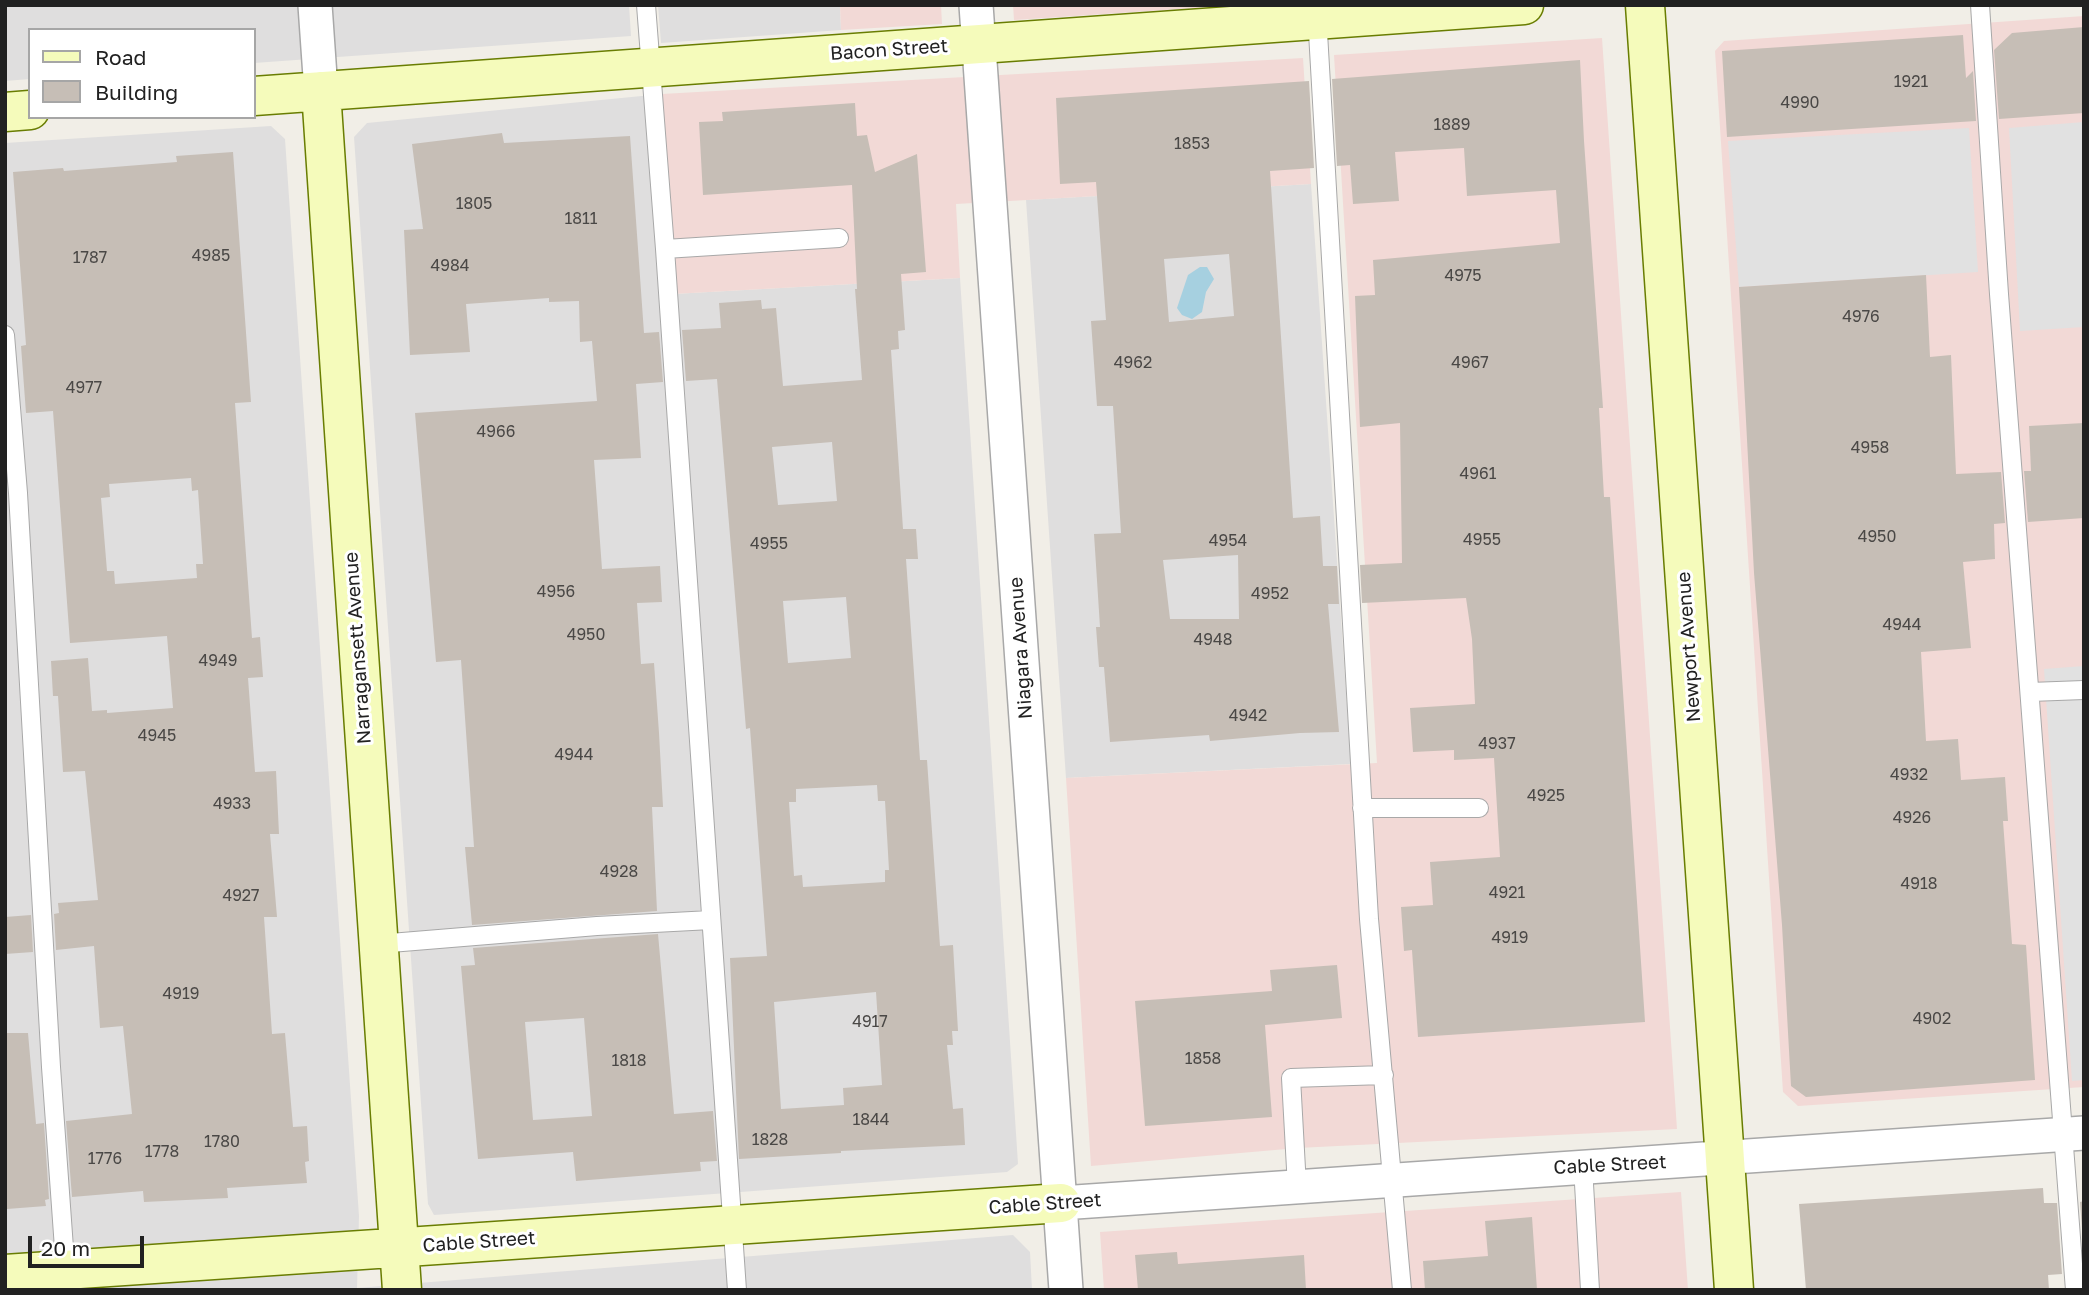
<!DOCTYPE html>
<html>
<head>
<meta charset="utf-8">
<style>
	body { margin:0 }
	#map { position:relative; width:2089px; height:1295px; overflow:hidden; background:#f1eee7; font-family:"Golos Text",sans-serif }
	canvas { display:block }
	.frame { position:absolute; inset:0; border:7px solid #212121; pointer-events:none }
	.legend { position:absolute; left:28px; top:28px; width:228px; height:91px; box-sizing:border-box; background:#fff; border:2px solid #a6a6a6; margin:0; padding:9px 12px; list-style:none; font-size:21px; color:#212121 }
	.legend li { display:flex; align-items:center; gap:14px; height:35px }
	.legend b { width:35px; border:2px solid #a6a6a6 }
	.scale { position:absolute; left:28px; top:1236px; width:116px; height:32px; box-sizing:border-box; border:4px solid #212121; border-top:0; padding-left:9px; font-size:21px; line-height:24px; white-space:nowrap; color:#212121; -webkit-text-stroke:5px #fff; paint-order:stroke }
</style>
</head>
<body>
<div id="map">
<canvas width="2089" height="1295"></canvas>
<div class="frame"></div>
<ul class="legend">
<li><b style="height:9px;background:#f5fbbb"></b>Road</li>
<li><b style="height:19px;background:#c6beb6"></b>Building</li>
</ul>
<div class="scale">20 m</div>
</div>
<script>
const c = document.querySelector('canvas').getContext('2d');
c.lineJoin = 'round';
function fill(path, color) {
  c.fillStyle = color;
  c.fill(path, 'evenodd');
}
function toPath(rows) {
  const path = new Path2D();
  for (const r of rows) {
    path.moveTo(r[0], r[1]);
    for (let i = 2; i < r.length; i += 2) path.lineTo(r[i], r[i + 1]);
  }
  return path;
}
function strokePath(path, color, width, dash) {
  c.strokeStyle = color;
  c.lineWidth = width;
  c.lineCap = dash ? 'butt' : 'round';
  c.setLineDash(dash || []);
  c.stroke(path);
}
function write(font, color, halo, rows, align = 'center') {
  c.font = font + ' "Golos Text",sans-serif';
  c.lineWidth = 6;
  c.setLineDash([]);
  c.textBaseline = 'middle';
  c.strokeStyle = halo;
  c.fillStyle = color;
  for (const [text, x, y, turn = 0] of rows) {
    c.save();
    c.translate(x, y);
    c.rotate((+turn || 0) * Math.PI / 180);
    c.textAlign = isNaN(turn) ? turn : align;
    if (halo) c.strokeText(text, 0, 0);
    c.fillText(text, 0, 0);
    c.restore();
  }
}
fill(toPath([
	[5,5,629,5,631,36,254,63,254,30,30,30,30,79,5,81],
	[658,5,840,5,841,30,661,43],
	[662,94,673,294,960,278,1018,1164,1007,1172,434,1215,428,1204,354,137,367,123],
	[271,126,285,139,359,1216,357,1288,1013,1235,1030,1252,1032,1290,5,1290,5,143],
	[1311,184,1351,764,1066,778,1026,200]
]), '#dfdede');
fill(toPath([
	[840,5,941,5,942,24,841,30],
	[1013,5,1241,5,1014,20],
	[2084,16,2084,1087,1798,1106,1783,1092,1715,51,1724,41],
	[1602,38,1677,1129,1298,1148,1091,1166,1066,778,1377,763,1334,55],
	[1303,58,1311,184,956,204,960,278,673,294,662,94],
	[1681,1192,1688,1290,1104,1290,1100,1232]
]), '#f2d9d6');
fill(toPath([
	[2084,122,2084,327,2020,331,2009,128],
	[1969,128,1978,272,1739,287,1728,141],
	[2084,666,2084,1080,2072,1081,2044,669]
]), '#e1e1e1');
fill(toPath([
	[1200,267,1207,267,1214,279,1206,292,1202,312,1192,319,1182,315,1177,308,1188,275]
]), '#a6d0e0');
fill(toPath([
	[2084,27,2084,113,1999,119,1994,50,2012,33],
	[1963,35,1966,78,1973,71,1976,121,1727,137,1722,51],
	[1580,60,1584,141,1603,408,1599,408,1604,497,1610,497,1645,1022,1418,1037,1412,950,1404,951,1401,907,1433,905,1430,862,1500,857,1494,758,1454,760,1454,750,1413,752,1410,708,1475,704,1472,639,1466,598,1362,603,1360,565,1402,563,1400,423,1360,427,1355,296,1375,295,1373,260,1560,243,1556,190,1467,196,1464,148,1395,152,1399,201,1353,204,1350,165,1337,166,1332,79],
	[1309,81,1314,168,1270,171,1293,518,1320,516,1323,566,1337,566,1339,604,1328,604,1339,732,1300,733,1210,741,1209,735,1110,742,1104,667,1099,667,1096,627,1100,627,1094,534,1121,533,1113,406,1097,406,1091,321,1106,320,1096,182,1060,184,1056,98],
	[1229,254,1234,316,1169,322,1164,259],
	[1238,555,1239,619,1170,619,1163,560],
	[855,103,857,136,867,135,875,172,917,154,926,272,901,274,905,330,898,331,899,349,891,350,903,529,916,529,918,559,906,559,920,760,927,760,940,946,953,945,958,1031,952,1031,953,1045,947,1045,953,1109,963,1108,965,1145,841,1151,841,1153,739,1159,730,958,767,956,750,728,746,729,717,379,686,381,682,330,721,328,719,303,761,300,762,309,776,308,783,386,862,380,855,289,857,289,852,185,703,195,699,122,723,121,722,112],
	[832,442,837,501,778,505,772,447],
	[846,597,851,658,788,663,783,601],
	[877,785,878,801,885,801,889,870,885,870,885,882,803,887,802,875,794,876,789,802,796,802,796,789],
	[876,992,882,1085,843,1088,844,1105,781,1109,774,1002],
	[502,133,504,143,630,136,644,333,659,332,663,382,636,384,641,458,594,460,602,569,660,566,662,602,637,603,641,664,654,663,659,733,663,807,652,807,657,911,472,925,465,847,474,847,461,660,436,662,415,413,597,401,592,341,580,342,579,301,549,302,549,298,466,304,470,352,410,355,404,230,423,229,412,144],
	[233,152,251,402,235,403,252,638,260,637,263,677,248,678,255,772,276,771,279,834,270,834,277,917,264,917,272,1034,285,1033,293,1127,307,1126,309,1161,305,1162,307,1183,227,1188,228,1198,144,1202,143,1191,72,1197,66,1121,132,1114,123,1026,100,1028,94,946,56,950,54,914,59,913,58,903,98,900,85,771,63,772,58,696,53,696,51,661,88,658,92,711,107,710,107,713,173,708,167,636,70,643,53,411,26,413,21,346,26,345,13,172,63,168,64,171,177,162,176,156],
	[191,478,192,491,198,490,203,564,196,564,197,578,115,584,114,571,107,571,101,498,110,497,109,484],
	[1926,275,1930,357,1951,355,1956,474,2001,472,2005,523,1994,524,1995,559,1963,562,1971,648,1921,652,1926,741,1958,739,1961,780,2005,777,2008,821,2003,821,2012,944,2026,945,2035,1080,1806,1097,1791,1086,1782,925,1754,573,1739,287],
	[2084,423,2084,518,2028,522,2024,471,2031,471,2029,426],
	[31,915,33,952,5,954,5,917],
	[658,934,674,1114,713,1111,717,1161,700,1162,701,1171,576,1181,573,1152,478,1159,461,966,475,965,473,948],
	[584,1018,592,1116,533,1120,525,1022],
	[1337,965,1342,1018,1265,1025,1272,1117,1145,1126,1135,1001,1272,991,1270,970],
	[5,1033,28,1033,36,1124,44,1123,49,1199,45,1200,46,1206,7,1209,5,1179],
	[2043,1188,2044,1203,2057,1203,2062,1274,2048,1275,2049,1290,1806,1290,1799,1204],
	[2084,1201,2084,1255,2080,1202],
	[1532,1217,1537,1290,1425,1290,1423,1261,1488,1256,1485,1221],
	[1177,1252,1178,1264,1304,1255,1306,1290,1138,1290,1135,1255]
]), '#c6beb6');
const lane = toPath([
	[646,5,665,249,737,1290],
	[1980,5,1999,294,2075,1290],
	[1317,15,1369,919,1402,1290],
	[665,249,839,238],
	[5,335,18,493,51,1067,67,1290],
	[2030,692,2084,690],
	[1362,808,1479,808],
	[378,944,597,926,711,920],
	[1583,1166,1590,1290],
	[1297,1187,1291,1078,1384,1075]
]);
const street = toPath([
	[315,5,321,91],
	[976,5,1066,1290],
	[1061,1203,2084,1133]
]);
const secondary = toPath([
	[1645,5,1734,1290],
	[321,91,402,1290],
	[254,96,1524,5],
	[5,112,30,110],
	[5,1274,1061,1203]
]);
strokePath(lane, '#a8a8a8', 20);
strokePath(street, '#a8a8a8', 36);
strokePath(secondary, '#697d02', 41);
strokePath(lane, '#fff', 18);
strokePath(street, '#fff', 33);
strokePath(secondary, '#f5fbbb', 38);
write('16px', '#4a4846', null, [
	["1921",1911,82],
	["4990",1800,103],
	["1889",1452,125],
	["1853",1192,144],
	["1805",474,204],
	["1811",581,219],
	["4985",211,256],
	["1787",90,258],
	["4984",450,266],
	["4975",1463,276],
	["4976",1861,317],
	["4962",1133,363],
	["4967",1470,363],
	["4977",84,388],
	["4966",496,432],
	["4958",1870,448],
	["4961",1478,474],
	["4950",1877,537],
	["4955",1482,540],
	["4954",1228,541],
	["4955",769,544],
	["4956",556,592],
	["4952",1270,594],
	["4944",1902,625],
	["4950",586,635],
	["4948",1213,640],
	["4949",218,661],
	["4942",1248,716],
	["4945",157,736],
	["4937",1497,744],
	["4944",574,755],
	["4932",1909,775],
	["4925",1546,796],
	["4933",232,804],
	["4926",1912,818],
	["4928",619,872],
	["4918",1919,884],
	["4921",1507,893],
	["4927",241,896],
	["4919",1510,938],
	["4919",181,994],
	["4902",1932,1019],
	["4917",870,1022],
	["1858",1203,1059],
	["1818",629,1061],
	["1844",871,1120],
	["1828",770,1140],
	["1780",222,1142],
	["1778",162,1152],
	["1776",105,1159]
]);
write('19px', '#212121', '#fff', [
	["Bacon Street",889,50,-4],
	["Newport Avenue",1689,647,-94],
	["Narragansett Avenue",358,648,-94],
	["Niagara Avenue",1021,648,-94],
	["Cable Street",1610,1165,-3],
	["Cable Street",1045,1204,-4],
	["Cable Street",479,1242,-4]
]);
</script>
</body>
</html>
